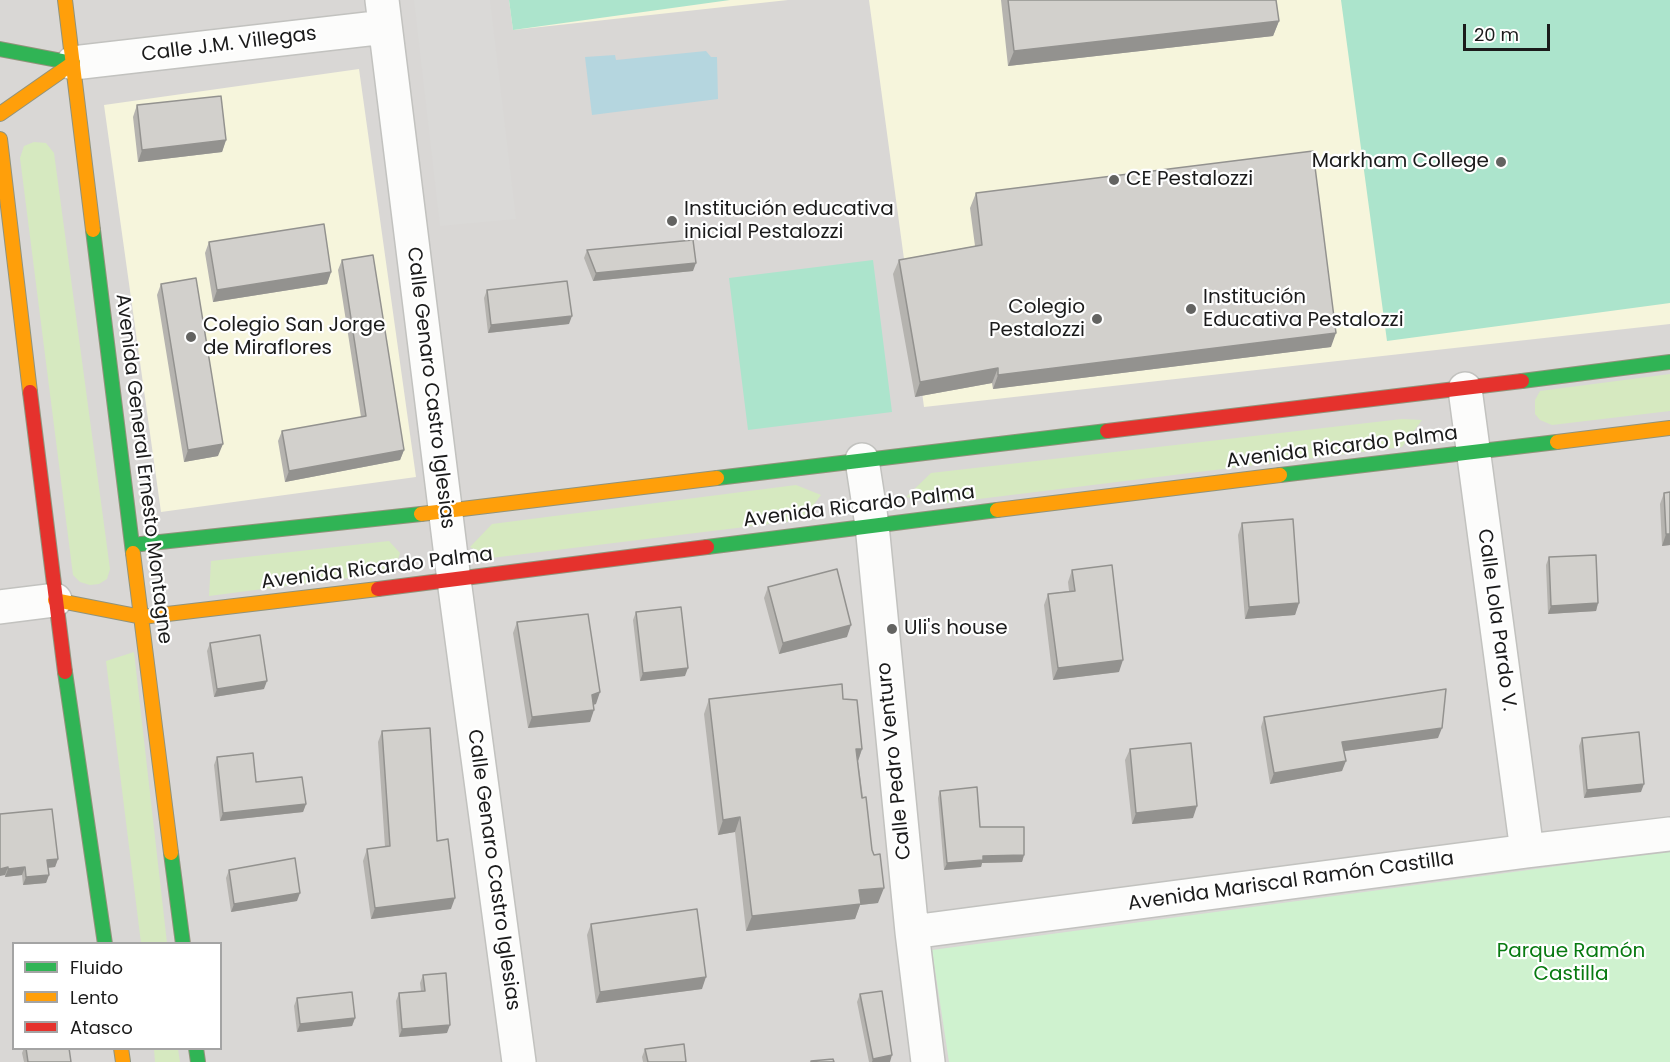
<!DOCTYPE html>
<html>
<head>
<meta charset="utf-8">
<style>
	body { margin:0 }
	#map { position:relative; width:1670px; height:1062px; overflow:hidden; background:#eae8e3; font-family:Poppins,sans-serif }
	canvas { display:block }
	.legend { position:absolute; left:12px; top:942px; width:210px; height:108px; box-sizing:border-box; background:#fff; border:2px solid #a4a4a4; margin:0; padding:8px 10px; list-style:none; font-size:18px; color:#1b1b1b }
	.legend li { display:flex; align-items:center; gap:12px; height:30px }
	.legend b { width:30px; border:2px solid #a4a4a4 }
	.scale { position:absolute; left:1463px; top:24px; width:87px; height:27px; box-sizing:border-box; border:3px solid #1b1b1b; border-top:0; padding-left:8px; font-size:18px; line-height:21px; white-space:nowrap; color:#1b1b1b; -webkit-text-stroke:4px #fff; paint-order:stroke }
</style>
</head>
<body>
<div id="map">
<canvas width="1670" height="1062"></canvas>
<ul class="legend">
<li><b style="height:8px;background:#30b455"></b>Fluido</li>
<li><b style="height:8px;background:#ff9f0a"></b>Lento</li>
<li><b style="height:8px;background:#e5322d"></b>Atasco</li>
</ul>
<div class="scale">20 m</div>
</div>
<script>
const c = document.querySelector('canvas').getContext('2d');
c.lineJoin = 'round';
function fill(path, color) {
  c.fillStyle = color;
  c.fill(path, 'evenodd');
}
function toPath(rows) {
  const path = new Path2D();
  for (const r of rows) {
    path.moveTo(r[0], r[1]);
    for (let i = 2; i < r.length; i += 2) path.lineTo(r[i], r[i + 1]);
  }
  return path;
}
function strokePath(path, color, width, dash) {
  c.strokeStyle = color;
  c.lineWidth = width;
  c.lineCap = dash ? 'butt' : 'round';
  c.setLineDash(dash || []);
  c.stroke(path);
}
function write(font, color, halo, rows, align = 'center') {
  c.font = font + ' Poppins,sans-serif';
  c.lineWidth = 4.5;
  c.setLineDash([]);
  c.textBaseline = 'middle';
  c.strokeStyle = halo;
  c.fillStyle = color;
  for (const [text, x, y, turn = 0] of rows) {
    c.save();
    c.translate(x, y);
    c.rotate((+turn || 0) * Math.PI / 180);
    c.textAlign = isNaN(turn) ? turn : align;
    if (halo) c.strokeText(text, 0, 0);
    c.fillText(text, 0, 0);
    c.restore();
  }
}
fill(toPath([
	[0,0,1670,0,1670,1062,0,1062],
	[14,944,220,944,220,1048,14,1048]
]), '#d9d7d5');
fill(toPath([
	[509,0,788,0,513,30],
	[869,0,1670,0,1670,324,924,407],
	[359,69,416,477,161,512,104,105]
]), '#f6f5dc');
fill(toPath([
	[34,142,46,143,54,153,110,569,107,579,99,584,90,585,80,582,73,575,20,158,24,146],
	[1670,374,1670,411,1552,425,1540,420,1535,414,1535,400,1540,391],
	[1402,419,1422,420,1402,447,938,504,906,497,931,473],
	[796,485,821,495,802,520,491,558,470,547,492,524],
	[389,541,400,553,394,572,209,596,211,561],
	[134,652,167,943,141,943,106,661],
	[154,1049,178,1049,180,1062,155,1062]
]), '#d6e9c0');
fill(toPath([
	[1670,851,1670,1062,949,1062,932,950]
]), '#cff2cf');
fill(toPath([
	[509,0,730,0,513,30],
	[1341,0,1670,0,1670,303,1387,341],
	[873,260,892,412,748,430,729,278]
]), '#ace4cc');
fill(toPath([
	[414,0,490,0,516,219,440,226]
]), '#dad9d7');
fill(toPath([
	[706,51,711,57,717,57,718,99,592,115,585,57,615,55,616,60]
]), '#b5d6df');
const street = toPath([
	[382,0,454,580,519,1062],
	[73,63,385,27],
	[1465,389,1527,851],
	[862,460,872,525,912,932,928,1062],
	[0,607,55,600],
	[912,932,1527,851,1670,834]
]);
const fast = toPath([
	[0,49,73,63],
	[93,230,133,553],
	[1522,381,1670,362],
	[1280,475,1557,442],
	[717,478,1107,431],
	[132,545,421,514],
	[707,547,997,510],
	[65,672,105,944],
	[171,853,183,944],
	[196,1048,198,1062]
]);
const slow = toPath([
	[65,0,93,230],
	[0,114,73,63],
	[0,139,30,392],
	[1557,442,1670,428],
	[997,510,1280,475],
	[421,514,717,478],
	[133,553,171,853],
	[55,600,142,617,378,589],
	[121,1048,123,1062]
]);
const jam = toPath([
	[30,392,65,672],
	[1107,431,1522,381],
	[378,589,707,547]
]);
strokePath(street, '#c2c2bf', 36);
strokePath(fast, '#91937b', 16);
strokePath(slow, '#91937b', 16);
strokePath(jam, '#91937b', 16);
strokePath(street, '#fcfcfb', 33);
strokePath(fast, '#30b455', 14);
strokePath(slow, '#ff9f0a', 14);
strokePath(jam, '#e5322d', 14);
fill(toPath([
	[1001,0,1276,0,1279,21,1273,36,1008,66],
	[137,105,226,140,222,152,138,162,133,117],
	[976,193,1331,347,993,389,992,383,915,397,893,274,899,260,975,246,970,208],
	[209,242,331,272,327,284,213,302,205,253],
	[587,250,693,271,593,281,584,258],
	[342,260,404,450,400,460,285,482,278,441,282,431,361,417,338,270],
	[161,284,218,456,184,462,157,295],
	[487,290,569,324,488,333,484,298],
	[1670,492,1670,545,1662,546,1660,504,1664,493],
	[1242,523,1299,603,1295,615,1245,619,1238,535],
	[1549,557,1598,603,1596,611,1548,614,1546,565],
	[1072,570,1119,672,1053,680,1044,605,1048,594,1069,591,1068,582],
	[768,587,847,637,779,654,764,598],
	[636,612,685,676,640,681,633,620],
	[517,622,596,704,593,705,590,722,528,728,513,633],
	[210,643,264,689,214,697,207,651],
	[709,699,843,699,862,749,858,761,878,903,860,905,855,919,746,931,735,832,718,835,704,714],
	[1264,717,1438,738,1344,751,1342,771,1270,784,1261,727],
	[382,731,437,841,451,909,371,919,363,861,367,849,385,847,378,742],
	[1582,738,1641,792,1584,798,1579,746],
	[1130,749,1193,818,1132,824,1125,760],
	[217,757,256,782,306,804,303,812,220,821,214,765],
	[940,791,980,827,1024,855,1022,862,982,863,981,867,944,870,938,798],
	[0,814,58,859,55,867,48,868,49,875,46,883,23,885,22,875,5,877],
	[229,870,297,901,231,912,226,878],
	[591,924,702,989,596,1003,587,935],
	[423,975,447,1033,399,1037,396,1001,399,993,421,991,420,983],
	[860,994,890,1062,869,1062,857,1002],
	[297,998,355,1018,352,1026,297,1032,294,1006],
	[24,1048,69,1048,71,1062,24,1062,22,1053],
	[645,1049,686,1062,643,1062,642,1057]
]), '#b5b3af');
fill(toPath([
	[1279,21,1273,36,1008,66,1014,51],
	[226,140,222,152,138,162,142,150],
	[696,263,693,271,593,281,596,273],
	[331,272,327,284,213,302,217,290],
	[572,316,569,324,488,333,491,325],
	[1336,333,1331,347,993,389,998,375],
	[998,368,992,383,915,397,920,382],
	[223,444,218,456,184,462,188,450],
	[404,450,400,460,285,482,289,471],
	[1666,534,1670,534,1670,545,1662,546],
	[1299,603,1295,615,1245,619,1249,607],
	[1598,603,1596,611,1548,614,1551,606],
	[851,625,847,637,779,654,783,643],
	[1123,660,1119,672,1053,680,1058,668],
	[688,668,685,676,640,681,643,673],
	[267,681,264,689,214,697,217,689],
	[600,692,596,704,588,706,592,695],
	[594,710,590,722,528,728,532,717],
	[1442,728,1438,738,1338,752,1342,742],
	[856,749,862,749,857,764],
	[1346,761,1342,771,1270,784,1274,773],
	[1644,784,1641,792,1584,798,1587,790],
	[306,804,303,812,220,821,223,813],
	[1197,806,1193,818,1132,824,1136,813],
	[740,817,735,832,718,835,723,820],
	[1024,855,1022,862,982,863,981,867,944,870,947,863,983,856],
	[58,859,55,867,44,868,47,860],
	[8,867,5,875,0,876,0,869],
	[25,867,22,875,5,877,8,869],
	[49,875,46,883,23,885,26,877],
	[884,888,878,903,860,905,855,919,746,931,752,916,859,890],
	[300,893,297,901,231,912,234,904],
	[455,898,451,909,371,919,375,908],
	[706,977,702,989,596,1003,600,992],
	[355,1018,352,1026,297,1032,300,1024],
	[450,1025,447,1033,399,1037,402,1029],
	[892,1055,890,1062,872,1062,873,1059]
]), '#93928f');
const building = toPath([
	[1008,0,1276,0,1279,21,1014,51,1008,0],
	[221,96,226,140,142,150,137,105,221,96],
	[1313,151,1336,333,998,375,998,368,920,382,899,260,982,245,976,193,1313,151],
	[324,224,331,272,217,290,209,242,324,224],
	[693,240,696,263,596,273,587,250,693,240],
	[373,255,404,450,289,471,282,431,366,416,342,260,373,255],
	[196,278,223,444,188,450,161,284,196,278],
	[567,281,572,316,491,325,487,290,567,281],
	[1670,492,1670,534,1666,534,1664,493,1670,492],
	[1293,519,1299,603,1249,607,1242,523,1293,519],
	[1596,555,1598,603,1551,606,1549,557,1596,555],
	[1112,565,1123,660,1058,668,1048,594,1075,591,1072,570,1112,565],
	[837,569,851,625,783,643,768,587,837,569],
	[681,607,688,668,643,673,636,612,681,607],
	[588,614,600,692,592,695,594,710,532,717,517,622,588,614],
	[260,635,267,681,217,689,210,643,260,635],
	[842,684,843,699,857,700,862,749,856,749,862,798,866,797,872,850,874,855,880,854,884,888,859,890,861,904,752,916,740,817,723,820,709,699,842,684],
	[1446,689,1442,728,1342,742,1346,761,1274,773,1264,717,1446,689],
	[430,728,437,841,448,839,455,898,375,908,367,849,390,846,382,731,430,728],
	[1639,732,1644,784,1587,790,1582,738,1639,732],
	[1191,743,1197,806,1136,813,1130,749,1191,743],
	[253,753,256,782,302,777,306,804,223,813,217,757,253,753],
	[977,787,980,827,1024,827,1024,855,983,856,983,860,947,863,940,791,977,787],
	[52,809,58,859,47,860,49,875,26,877,25,867,8,869,8,867,0,869,0,814,52,809],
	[295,858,300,893,234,904,229,870,295,858],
	[697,909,706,977,600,992,591,924,697,909],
	[446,973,450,1025,402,1029,399,993,425,991,423,975,446,973],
	[882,991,892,1055,873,1059,860,994,882,991],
	[352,992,355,1018,300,1024,297,998,352,992],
	[684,1044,686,1062,648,1062,645,1049,684,1044],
	[26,1048,69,1048,71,1062,28,1062,26,1048],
	[833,1059,834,1062,811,1062,811,1061,833,1059]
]);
fill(building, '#d2d0cc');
strokePath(building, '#93928f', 1.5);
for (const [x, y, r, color] of [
	[1501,162,6,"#636361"],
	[1114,180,6,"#636361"],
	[672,221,6,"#636361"],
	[1191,309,6,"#636361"],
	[1097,319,6,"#636361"],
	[191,337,6,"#636361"],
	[892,629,6,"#636361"]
]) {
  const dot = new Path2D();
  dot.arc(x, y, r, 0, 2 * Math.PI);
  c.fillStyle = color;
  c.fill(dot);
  strokePath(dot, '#fff', 2);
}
write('20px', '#1b1b1b', '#fff', [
	["Calle J.M. Villegas",229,45,-7],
	["Calle Genaro Castro Iglesias",430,388,83],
	["Avenida Ricardo Palma",1342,448,-7],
	["Avenida General Ernesto Montagne",143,469,83],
	["Avenida Ricardo Palma",859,507,-7],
	["Avenida Ricardo Palma",377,569,-7],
	["Calle Lola Pardo V.",1496,620,82],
	["Calle Pedro Venturo",895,761,-96],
	["Calle Genaro Castro Iglesias",493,870,82],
	["Avenida Mariscal Ramón Castilla",1291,882,-8]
]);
write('20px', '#1b1b1b', '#fff', [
	["Markham College",1489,162,"right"],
	["CE Pestalozzi",1126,180],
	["Institución educativa",684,210],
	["inicial Pestalozzi",684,233],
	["Institución",1203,298],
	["Educativa Pestalozzi",1203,321],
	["Colegio",1085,308,"right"],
	["Pestalozzi",1085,331,"right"],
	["Colegio San Jorge",203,326],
	["de Miraflores",203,349],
	["Uli's house",904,629]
], 'left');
write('20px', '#087a11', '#fff', [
	["Parque Ramón",1571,952],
	["Castilla",1571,975]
]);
</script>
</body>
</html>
